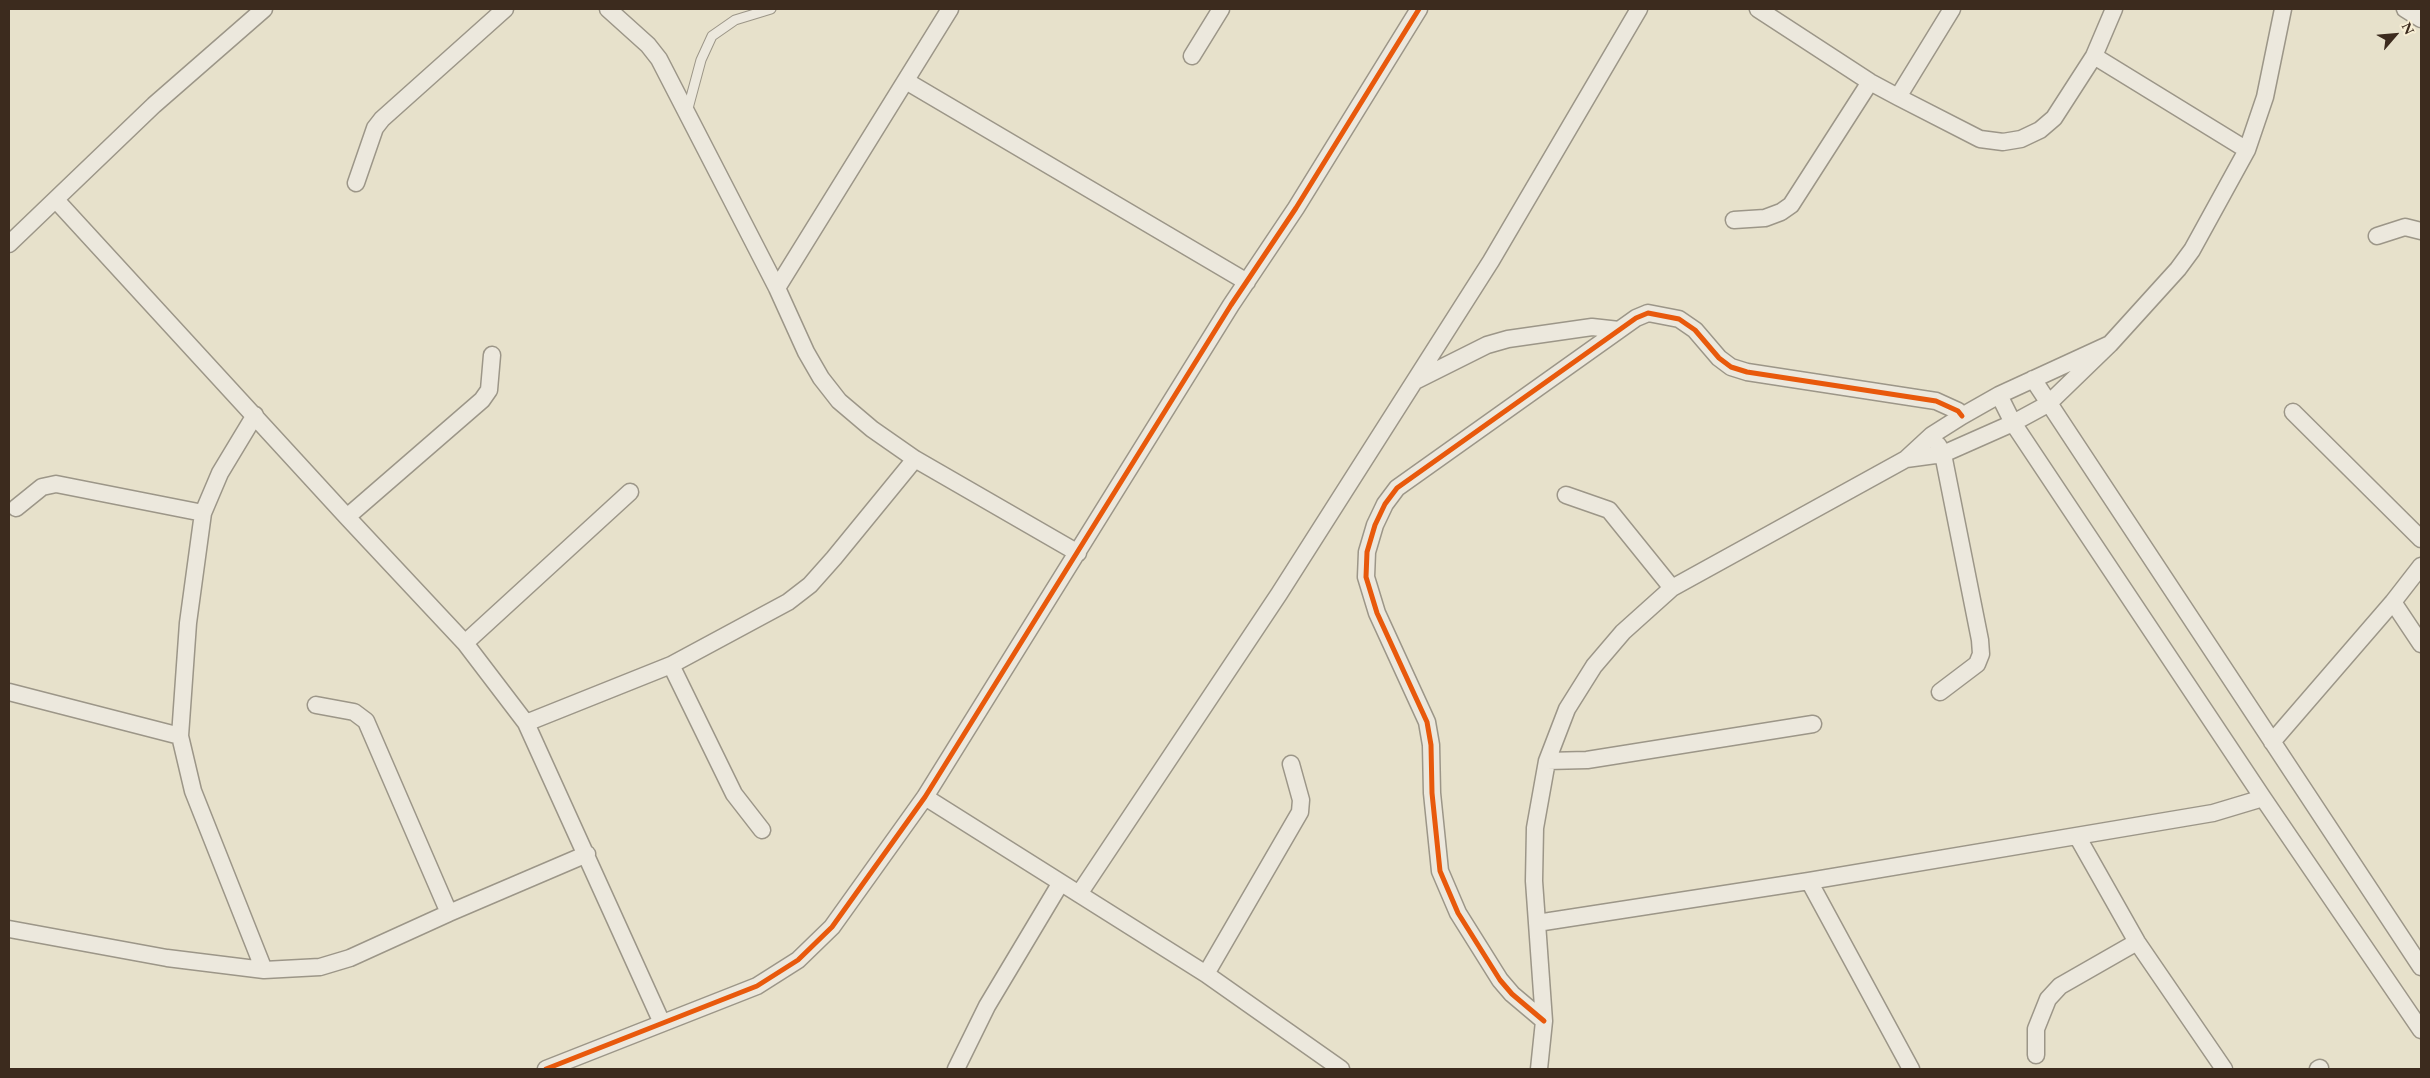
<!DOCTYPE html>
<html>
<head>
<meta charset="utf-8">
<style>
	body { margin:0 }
	#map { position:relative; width:2430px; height:1078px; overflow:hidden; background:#e7e1cb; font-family:"EB Garamond",serif }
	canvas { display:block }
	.frame { position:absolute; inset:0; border:10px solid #3c2b1e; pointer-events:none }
	.north { position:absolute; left:2370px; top:10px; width:50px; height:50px; -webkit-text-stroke:4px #f8efd5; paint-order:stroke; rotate:63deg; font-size:14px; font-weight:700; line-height:20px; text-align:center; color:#3c2b1e }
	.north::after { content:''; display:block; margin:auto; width:18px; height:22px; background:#3c2b1e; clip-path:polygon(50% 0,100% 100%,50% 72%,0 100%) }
</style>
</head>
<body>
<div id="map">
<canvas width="2430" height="1078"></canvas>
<div class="frame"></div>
<div class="north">N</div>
</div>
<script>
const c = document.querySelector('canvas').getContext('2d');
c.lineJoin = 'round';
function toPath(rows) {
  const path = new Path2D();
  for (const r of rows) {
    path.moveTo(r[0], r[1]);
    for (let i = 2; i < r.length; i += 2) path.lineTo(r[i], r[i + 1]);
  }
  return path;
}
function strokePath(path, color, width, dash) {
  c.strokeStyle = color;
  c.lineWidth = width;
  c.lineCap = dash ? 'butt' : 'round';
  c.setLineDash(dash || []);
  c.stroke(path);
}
const lane = toPath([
	[687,112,701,60,712,36,735,20,771,9]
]);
const street = toPath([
	[608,9,648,45,659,59,777,288,806,352,821,378,839,401,872,429,915,459,1078,553],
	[1758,9,1870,82,1898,97,1980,139,2003,142,2021,139,2040,130,2054,118,2094,56,2114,9],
	[2405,9,2421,19],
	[1192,56,1221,9],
	[2094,56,2247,150],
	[906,81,1247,282],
	[1898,97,1952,9],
	[356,183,375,128,382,119,505,9],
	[56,200,347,517,465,643,526,723,662,1023],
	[1734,220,1765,218,1781,212,1791,205,1870,82],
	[2377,236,2405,227,2421,231],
	[9,244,154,105,264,9],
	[777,288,950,9],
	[2033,379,2421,967],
	[1415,381,1487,345,1508,339,1592,327,1619,330],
	[1999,395,2013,423,2263,798,2421,1030],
	[2293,412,2421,539],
	[255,415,220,473,203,513,188,623,180,736,193,791,264,970],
	[1938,445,1943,454,1980,640,1981,654,1977,664,1940,692],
	[1906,459,1943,454,2013,423,2048,404,2110,344,2178,269,2192,250,2247,150,2265,97,2283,9],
	[1566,495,1609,510,1672,588],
	[16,508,42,487,56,484,203,513],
	[347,517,482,400,489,390,492,355],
	[2393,602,2421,644],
	[465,643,630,492],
	[671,665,734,794,762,830],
	[9,692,180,736],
	[316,705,354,712,366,721,449,913],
	[526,723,671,665,788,602,810,585,834,558,915,459],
	[2272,742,2393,602,2421,566],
	[1547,761,1587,760,1813,724],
	[925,797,1206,974,1341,1069],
	[2077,836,2137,942,2224,1069],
	[1809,881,1911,1069],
	[1079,894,1279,594,1491,261,1639,9],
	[1537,923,1809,881,2213,813,2263,798],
	[9,929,167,958,264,970,320,967,350,958,449,913,587,854],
	[1206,974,1300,812,1301,800,1291,764],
	[1544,1021,1512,994,1500,980,1458,913,1440,871,1432,793,1431,745,1427,722,1377,613,1366,577,1367,552,1375,525,1385,504,1397,488,1636,318,1648,313,1679,319,1695,330,1719,358,1731,367,1747,372,1936,401,1958,411,1962,416],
	[2036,1055,2036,1029,2048,999,2060,986,2137,942],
	[546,1069,757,986,798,960,832,927,925,797,1231,305,1296,208,1419,9],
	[956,1069,987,1006,1060,884],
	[1539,1069,1544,1021,1534,881,1535,828,1547,761,1567,709,1594,666,1623,632,1672,588,1906,459,1932,435,1962,416,1999,395,2110,344],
	[2318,1069,2320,1068]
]);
strokePath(lane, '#9c9688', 11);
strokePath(street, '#9c9688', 19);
strokePath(lane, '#ece8dd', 9);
strokePath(street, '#ece8dd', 16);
strokePath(toPath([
	[1544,1021,1512,994,1500,980,1458,913,1440,871,1432,793,1431,745,1427,722,1377,613,1366,577,1367,552,1375,525,1385,504,1397,488,1636,318,1648,313,1679,319,1695,330,1719,358,1731,367,1747,372,1936,401,1958,411,1962,416],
	[546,1069,757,986,798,960,832,927,925,797,1231,305,1296,208,1419,9]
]), '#e8590c', 5);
</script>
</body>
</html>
